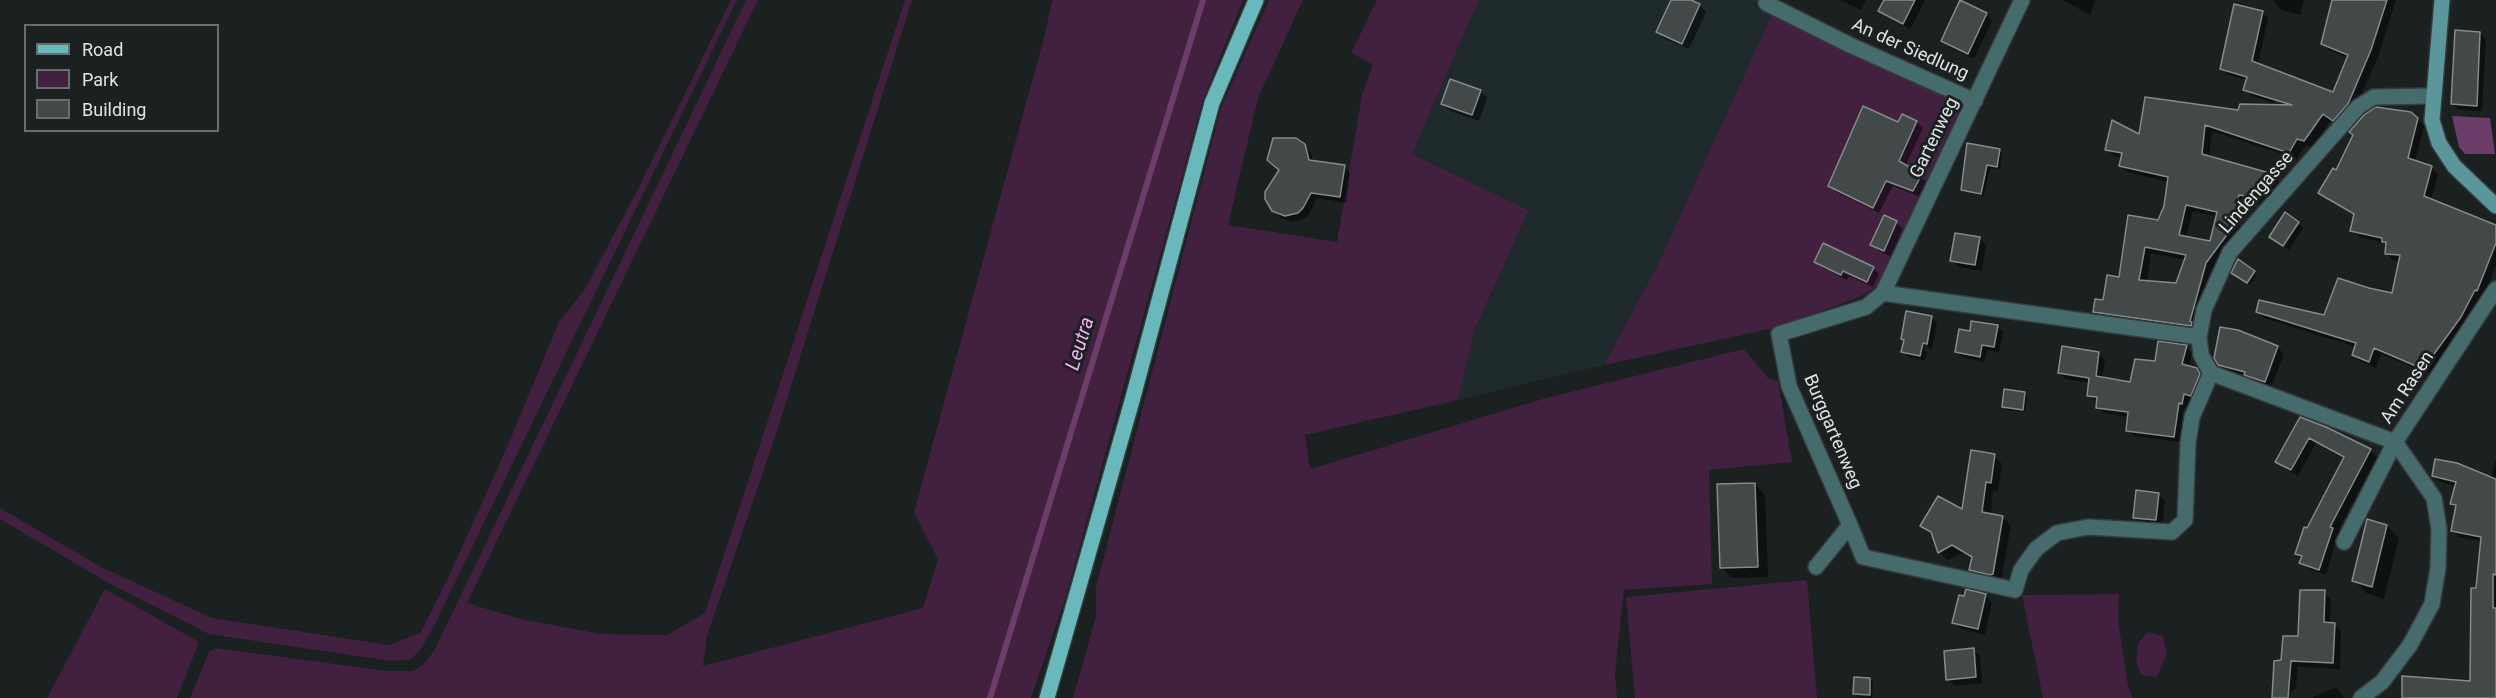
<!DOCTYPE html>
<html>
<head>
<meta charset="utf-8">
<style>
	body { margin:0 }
	#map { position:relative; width:2496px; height:698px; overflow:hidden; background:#1b2021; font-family:Roboto,sans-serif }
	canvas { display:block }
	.legend { position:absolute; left:24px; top:24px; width:195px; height:108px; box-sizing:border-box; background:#1b2021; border:2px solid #696e6f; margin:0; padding:8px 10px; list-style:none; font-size:18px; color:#dfe3e3 }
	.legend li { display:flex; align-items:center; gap:12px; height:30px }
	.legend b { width:30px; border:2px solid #696e6f }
</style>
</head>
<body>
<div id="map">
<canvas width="2496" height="698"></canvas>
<ul class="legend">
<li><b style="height:8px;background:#68b8bc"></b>Road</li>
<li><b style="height:16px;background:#412040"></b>Park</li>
<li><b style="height:16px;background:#434949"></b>Building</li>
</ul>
</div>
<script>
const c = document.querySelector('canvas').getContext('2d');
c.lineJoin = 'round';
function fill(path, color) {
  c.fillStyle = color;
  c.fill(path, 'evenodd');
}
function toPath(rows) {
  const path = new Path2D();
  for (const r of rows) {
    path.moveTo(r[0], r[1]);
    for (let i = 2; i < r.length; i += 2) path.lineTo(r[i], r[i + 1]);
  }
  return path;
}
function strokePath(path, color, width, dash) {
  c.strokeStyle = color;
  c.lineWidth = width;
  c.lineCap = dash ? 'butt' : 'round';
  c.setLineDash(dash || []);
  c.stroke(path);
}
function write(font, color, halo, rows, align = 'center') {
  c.font = font + ' Roboto,sans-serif';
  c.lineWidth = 6;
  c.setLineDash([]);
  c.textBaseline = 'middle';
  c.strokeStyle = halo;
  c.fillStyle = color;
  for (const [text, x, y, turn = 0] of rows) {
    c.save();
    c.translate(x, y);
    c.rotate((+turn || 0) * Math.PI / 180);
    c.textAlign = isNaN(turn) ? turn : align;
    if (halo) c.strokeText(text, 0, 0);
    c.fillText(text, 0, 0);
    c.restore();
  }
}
fill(toPath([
	[1479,0,1758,0,1755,7,1772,14,1659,262,1604,365,1458,400,1475,329,1529,210,1412,154]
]), '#1e2a2b');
fill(toPath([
	[731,0,737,0,434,626,421,649,410,660,390,661,209,634,107,582,0,519,0,508,101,567,212,618,389,645,420,633,449,576,507,447,559,322,585,289,638,189],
	[746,0,758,0,467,603,521,619,601,634,667,635,705,613,905,0,912,0,776,434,707,636,703,666,923,608,938,559,914,512,1045,34,1052,0,1243,0,1203,100,1066,596,1031,698,190,698,209,652,215,648,388,671,413,671,424,664,434,651,461,595],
	[1269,0,1303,0,1258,98,1228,225,1337,242,1362,95,1373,64,1351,53,1377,0,1479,0,1412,154,1529,210,1475,329,1458,400,1305,435,1310,469,1546,398,1744,349,1768,378,1778,381,1792,462,1709,470,1712,584,1624,590,1615,674,1617,698,1073,698,1096,616,1096,587,1221,108],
	[1772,14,1963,103,1878,286,1861,296,1783,326,1604,365,1659,262],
	[1807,580,1817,698,1635,698,1626,597],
	[105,589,199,642,177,698,47,698],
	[2119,594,2118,620,2128,686,2133,698,2043,698,2022,595],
	[2148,632,2163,636,2167,654,2157,677,2141,675,2136,660,2138,643]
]), '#412040');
fill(toPath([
	[2452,116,2490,118,2495,154,2465,154,2459,147]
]), '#6c3d6a');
fill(toPath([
	[1672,0,1687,0,1699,5,1706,12,1689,49,1665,39,1658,32],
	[1840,0,1866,0,1861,10],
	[1885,0,1925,0,1910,29,1887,17,1880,10],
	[2063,0,2096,0,2090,15],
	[2273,0,2304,0,2300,15,2279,9],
	[2330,0,2396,0,2378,57,2354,111,2341,127,2331,120,2312,147,2305,145,2297,159,2212,131,2209,158,2273,175,2279,182,2259,204,2246,201,2236,240,2212,270,2196,329,2101,319,2094,312,2159,221,2165,207,2168,182,2128,172,2121,165,2123,158,2114,156,2107,149,2140,136,2239,112,2293,107,2333,94,2349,58,2329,50,2322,43,2333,3],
	[2193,211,2217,217,2211,243,2186,238],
	[2151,253,2186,260,2177,285,2147,282],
	[2262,12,2268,18,2258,65,2281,78,2274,103,2252,96,2245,89,2247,80,2228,75,2222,68],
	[1986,14,1992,21,1974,59,1950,48,1943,41],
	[2480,33,2486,39,2482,111,2459,110,2453,104],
	[1480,91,1487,98,1479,121,1450,111,1443,104],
	[2414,115,2424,126,2415,162,2432,168,2438,174,2431,200,2496,227,2496,265,2484,297,2482,296,2468,324,2430,374,2381,354,2376,368,2360,361,2353,355,2356,347,2264,318,2257,311,2325,317,2368,289,2394,294,2400,261,2393,260,2386,253,2387,245,2385,243,2359,237,2352,231,2355,216,2327,199,2320,193,2337,172],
	[1903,116,1917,122,1923,128,1905,167,1927,182,1920,197,1893,186,1879,213,1836,192,1830,186,1899,124],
	[1304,146,1311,153,1313,162,1344,167,1350,173,1346,203,1317,198,1309,214,1305,219,1292,222,1280,217,1273,210],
	[1999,150,2002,153,2000,169,1990,168,1984,196,1965,192,1962,189],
	[1896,222,1903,229,1891,257,1879,251,1872,245],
	[2298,223,2303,228,2289,250,2271,236],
	[1979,238,1986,245,1982,271,1959,267,1952,260],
	[1824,245,1873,268,1879,274,1873,287,1849,276,1847,280,1821,267,1816,262],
	[2254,272,2257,275,2250,285,2236,276],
	[1931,317,1937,323,1932,349,1928,348,1925,361,1909,357,1903,351,1905,341,1903,339],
	[1929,320,1932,320,1927,352,1924,351],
	[1997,327,2003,332,1999,352,1987,350,1984,362,1962,357,1956,352,1971,333],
	[2186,347,2192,353,2189,367,2196,370,2203,376,2197,401,2190,399,2188,409,2184,408,2180,442,2134,436,2128,430,2129,417,2104,413,2098,407,2098,402,2089,396,2090,383,2066,379,2059,373,2099,354,2105,360,2102,379,2131,384,2156,362],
	[2277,347,2284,354,2271,388,2253,381,2248,377,2226,371,2219,364],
	[2024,393,2027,396,2025,412,2007,410,2004,407],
	[2301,419,2370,451,2377,457,2340,527,2326,575,2308,569,2297,554,2344,459,2316,443,2298,476,2284,468,2277,462],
	[1994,456,2002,464,1998,491,1993,490,1991,515,2002,517,2011,525,2001,581,1979,578,1971,570,1973,559,1961,553,1948,560,1939,552,1934,536,1922,525,1963,512],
	[2496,459,2496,698,2404,698,2471,682,2482,541,2459,537,2452,530,2457,509,2452,504,2457,486,2440,482,2433,476,2491,478],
	[1755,484,1765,495,1768,577,1732,578,1722,568],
	[2158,494,2165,501,2162,526,2141,524,2134,517],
	[2387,526,2399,538,2384,599,2366,593,2354,580],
	[2324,592,2331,599,2330,624,2334,624,2341,631,2340,669,2298,667,2296,688,2283,698,2277,698,2283,662,2299,638],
	[1985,595,1992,602,1985,635,1961,629,1954,622],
	[1973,649,1980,656,1982,683,1955,686,1948,679],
	[1870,679,1873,682,1872,698,1858,697,1855,694],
	[2336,687,2344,698,2312,698]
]), '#0007');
strokePath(toPath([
	[990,698,1203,0]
]), '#6c3d6a', 6);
const building = toPath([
	[1671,0,1691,0,1700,4,1682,44,1656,32,1671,0],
	[1884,0,1915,0,1903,24,1878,11,1884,0],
	[1960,0,1987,13,1968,54,1941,41,1960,0],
	[2332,0,2387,0,2371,50,2348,104,2333,121,2323,114,2304,141,2297,139,2289,153,2205,125,2202,154,2273,174,2252,197,2239,195,2229,232,2206,263,2190,321,2192,322,2191,326,2093,312,2095,299,2103,300,2107,275,2119,277,2128,215,2158,220,2164,206,2168,177,2119,166,2122,153,2105,150,2112,120,2139,134,2145,97,2238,110,2240,104,2292,105,2243,90,2247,77,2220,69,2234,4,2263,11,2252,61,2333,92,2348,55,2321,44,2332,0],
	[2186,205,2217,212,2210,241,2179,235,2186,205],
	[2145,247,2186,255,2176,283,2139,280,2145,247],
	[2455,30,2480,32,2477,106,2451,104,2455,30],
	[1450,79,1481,90,1472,115,1441,104,1450,79],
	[1863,106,1898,122,1902,114,1917,121,1899,161,1922,174,1913,191,1886,181,1873,208,1828,186,1863,106],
	[2376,107,2411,112,2418,118,2408,158,2432,166,2424,196,2496,225,2496,243,2477,291,2475,290,2461,317,2423,369,2374,348,2369,362,2352,355,2356,343,2256,312,2259,300,2324,315,2338,278,2369,288,2392,293,2400,255,2385,254,2386,242,2382,242,2382,238,2350,231,2354,214,2318,193,2333,168,2336,170,2353,135,2349,132,2364,115,2376,107],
	[1273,138,1296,138,1305,144,1309,160,1345,165,1340,197,1311,193,1303,208,1298,213,1285,216,1272,211,1265,199,1265,192,1279,170,1267,160,1273,138],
	[1967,143,2000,149,1997,167,1987,165,1981,194,1961,190,1967,143],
	[2285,212,2299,222,2283,246,2269,237,2285,212],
	[1884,215,1897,221,1884,251,1870,245,1884,215],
	[1955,233,1980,237,1975,265,1950,261,1955,233],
	[1823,243,1874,267,1867,282,1843,271,1841,275,1814,262,1823,243],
	[2238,259,2255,271,2247,283,2231,273,2238,259],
	[1906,311,1932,316,1927,344,1923,343,1920,356,1901,352,1904,340,1901,339,1906,311],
	[1971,321,1998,325,1994,347,1982,345,1980,357,1955,352,1959,329,1970,331,1971,321],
	[2220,327,2238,330,2278,346,2265,382,2244,375,2245,372,2218,365,2214,358,2220,327],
	[2158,341,2187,345,2182,364,2197,368,2200,374,2191,396,2184,394,2182,404,2179,403,2174,437,2126,431,2128,412,2096,408,2097,397,2087,396,2089,378,2058,373,2062,346,2099,352,2096,376,2130,382,2135,359,2155,361,2158,341],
	[2004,389,2025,392,2023,410,2002,407,2004,389],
	[2300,417,2326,427,2371,449,2330,527,2333,528,2319,570,2299,563,2302,556,2295,554,2304,527,2307,528,2344,457,2309,438,2291,470,2275,462,2300,417],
	[1971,450,1995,454,1991,483,1986,482,1982,512,2003,516,1993,574,1990,575,1969,570,1972,557,1952,545,1938,553,1931,532,1920,526,1938,496,1962,509,1971,450],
	[2435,459,2457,463,2496,479,2496,575,2493,574,2493,608,2496,608,2496,698,2402,698,2402,676,2470,681,2471,588,2476,588,2481,537,2451,531,2456,505,2450,504,2456,482,2432,476,2435,459],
	[1755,483,1758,567,1720,568,1717,484,1755,483],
	[2136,490,2159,493,2156,520,2133,518,2136,490],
	[2367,519,2387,525,2372,587,2352,581,2367,519],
	[1966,589,1986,594,1978,629,1952,623,1959,595,1964,596,1966,589],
	[2300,590,2325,590,2324,622,2335,623,2333,663,2291,661,2288,698,2272,698,2274,661,2281,660,2283,636,2298,636,2300,590],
	[1974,648,1976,677,1946,680,1944,651,1974,648],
	[1854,677,1870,678,1870,695,1853,694,1854,677]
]);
fill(building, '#434949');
strokePath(building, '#848b8b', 1.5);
const minor = toPath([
	[1768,0,1766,3,1852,46,1975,101],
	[1883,293,2022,0],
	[1850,525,1789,386,1779,334,1866,307,1883,293,2199,337],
	[2344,542,2395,442,2211,373,2201,355,2199,337,2204,310,2230,252,2358,107,2374,97,2432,96],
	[1816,567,1850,525,1863,557,2015,590,2021,570,2036,549,2057,533,2088,527,2172,532,2185,520,2188,443,2192,417,2211,373],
	[2361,698,2382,682,2410,645,2432,604,2438,568,2439,529,2434,498,2395,442,2496,289]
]);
const secondary = toPath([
	[2442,0,2432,120,2439,143,2454,166,2496,206]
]);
const primary = toPath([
	[1047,698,1132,401,1212,103,1256,0]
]);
strokePath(minor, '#363b3c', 18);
strokePath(secondary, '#363b3c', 18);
strokePath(primary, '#363b3c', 18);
strokePath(minor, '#466b6d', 15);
strokePath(secondary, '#5a969a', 15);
strokePath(primary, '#68b8bc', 15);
write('18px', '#dfe3e3', '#1b2021', [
	["An der Siedlung",1910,50,24],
	["Gartenweg",1935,138,-64],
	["Lindengasse",2257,193,-49],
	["Am Rasen",2408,388,-57],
	["Burggartenweg",1832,432,67]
]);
write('italic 20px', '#f5acf1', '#1b2021', [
	["Leutra",1081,344,-73]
]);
</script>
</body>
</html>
